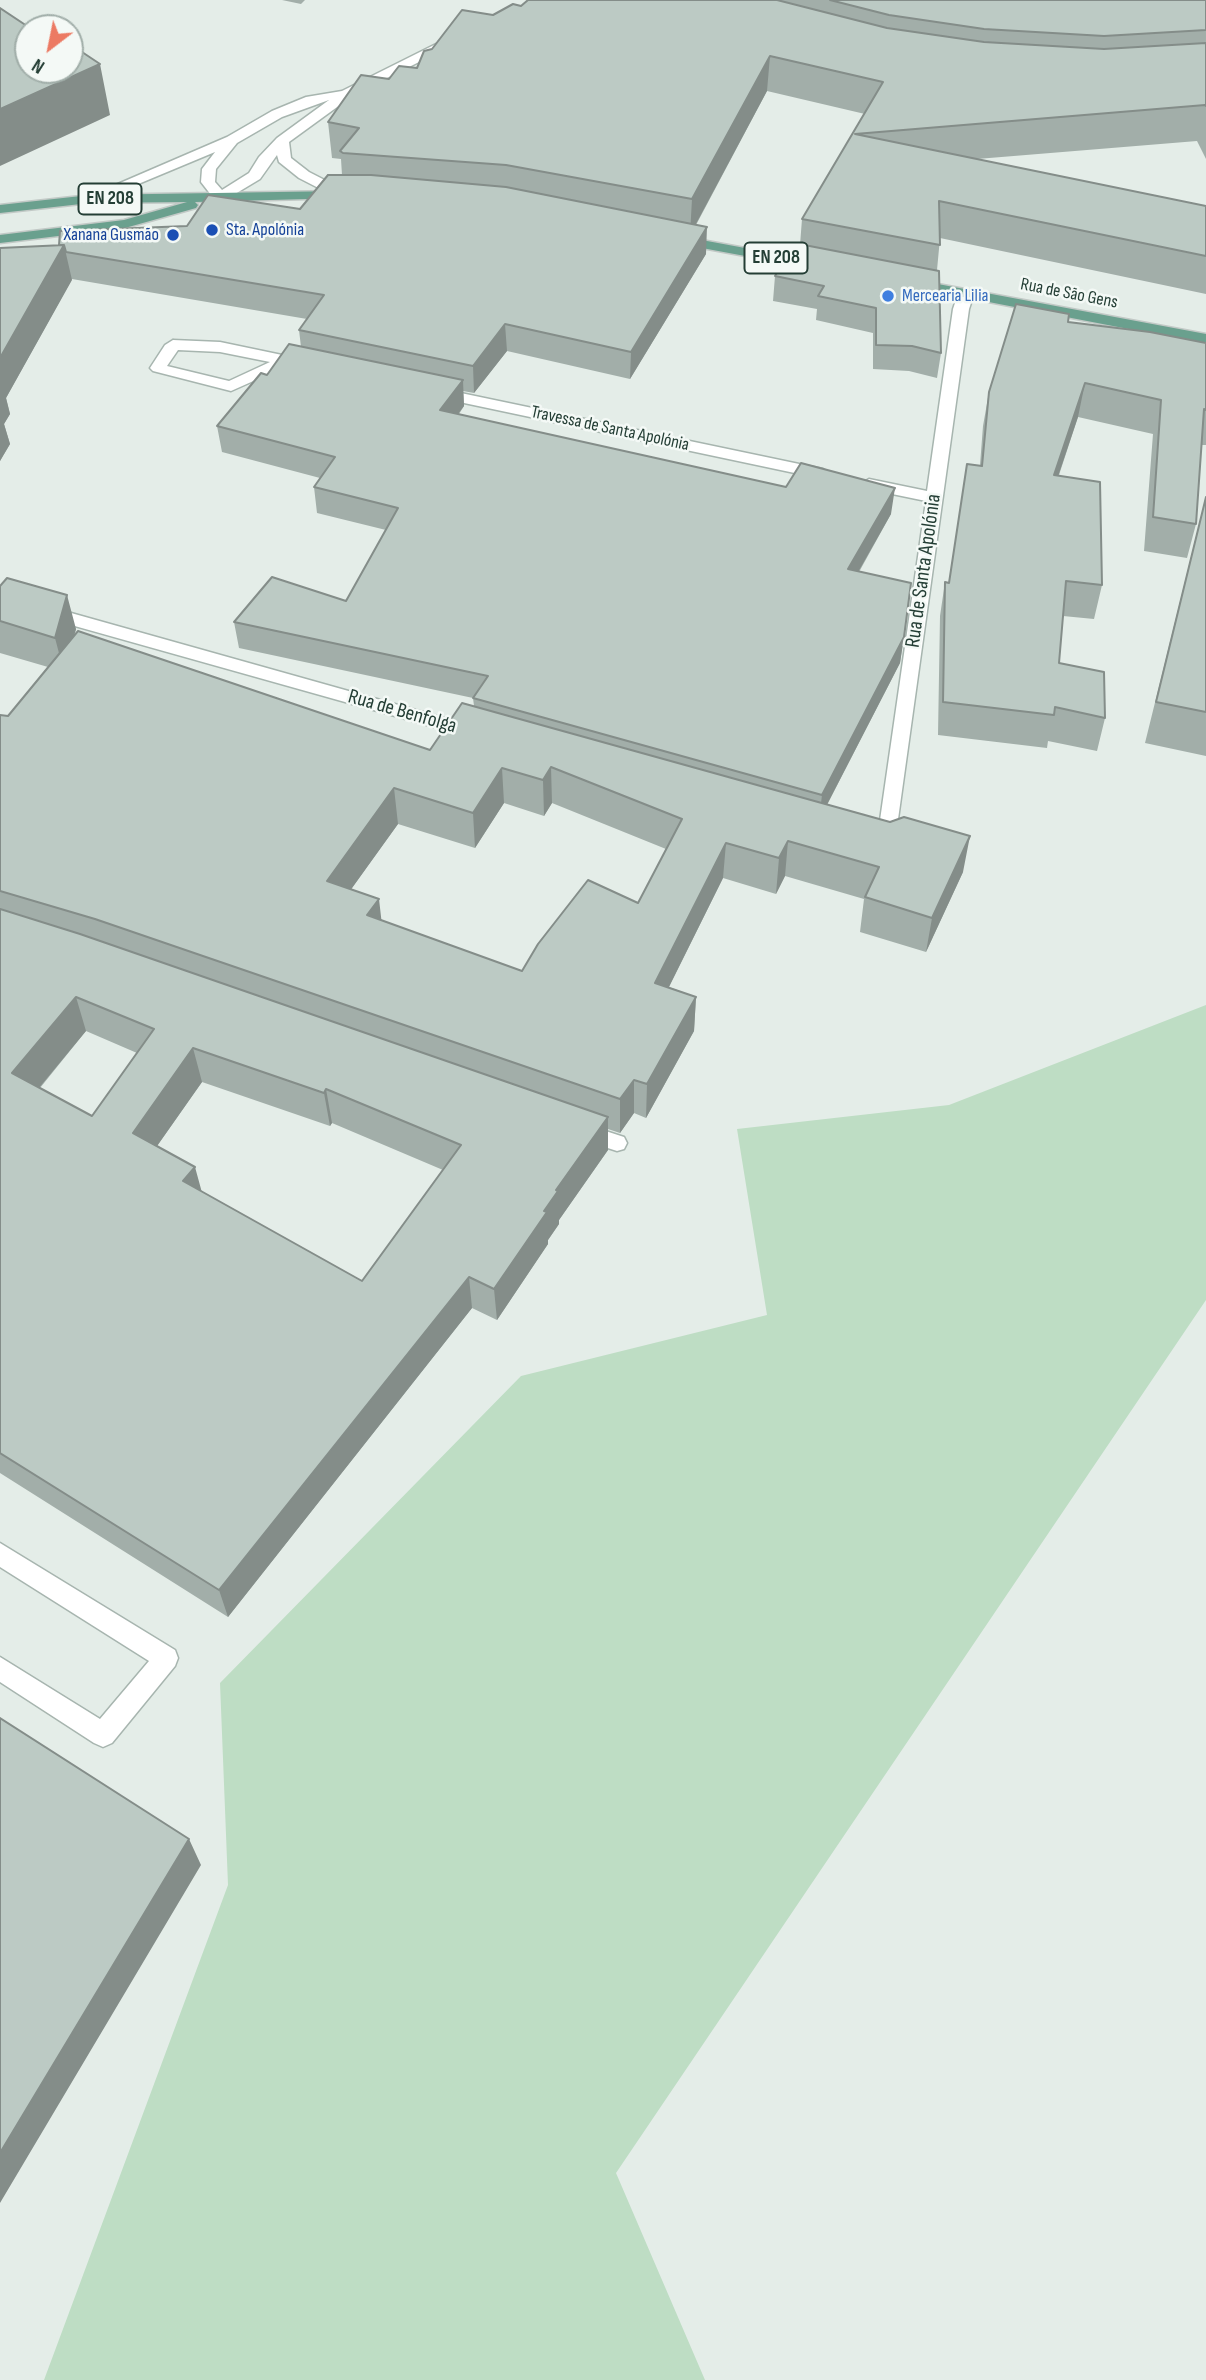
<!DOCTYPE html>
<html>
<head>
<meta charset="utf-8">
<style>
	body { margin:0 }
	#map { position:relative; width:1206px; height:2380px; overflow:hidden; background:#e4ede8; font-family:"Sofia Sans Condensed",sans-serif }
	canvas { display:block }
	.north { position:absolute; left:14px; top:14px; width:70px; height:70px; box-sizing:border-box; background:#f4f9f6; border:2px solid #a1aea9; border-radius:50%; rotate:212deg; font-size:19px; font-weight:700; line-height:28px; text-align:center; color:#243e35 }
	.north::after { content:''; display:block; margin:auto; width:24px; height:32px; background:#ec7a63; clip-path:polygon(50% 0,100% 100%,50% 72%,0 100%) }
</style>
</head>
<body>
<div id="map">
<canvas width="1206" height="2380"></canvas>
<div class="north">N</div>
</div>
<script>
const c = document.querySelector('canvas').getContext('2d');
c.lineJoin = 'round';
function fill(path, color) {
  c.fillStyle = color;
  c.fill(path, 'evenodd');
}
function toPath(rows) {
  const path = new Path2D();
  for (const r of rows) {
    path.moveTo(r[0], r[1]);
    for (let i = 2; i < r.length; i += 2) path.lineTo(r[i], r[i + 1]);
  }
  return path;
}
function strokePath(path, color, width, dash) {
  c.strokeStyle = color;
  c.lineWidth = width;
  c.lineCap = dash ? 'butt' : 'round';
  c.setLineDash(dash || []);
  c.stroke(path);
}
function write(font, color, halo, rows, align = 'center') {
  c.font = font + ' "Sofia Sans Condensed",sans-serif';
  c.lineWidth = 5;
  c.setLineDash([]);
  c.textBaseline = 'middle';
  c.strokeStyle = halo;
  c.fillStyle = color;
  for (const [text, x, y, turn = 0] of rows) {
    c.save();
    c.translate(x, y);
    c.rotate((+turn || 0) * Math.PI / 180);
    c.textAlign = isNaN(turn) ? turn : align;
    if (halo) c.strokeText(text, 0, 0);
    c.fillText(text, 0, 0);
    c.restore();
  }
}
fill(toPath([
	[1206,1005,1206,1300,616,2173,705,2380,44,2380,228,1885,220,1683,521,1376,767,1315,737,1129,949,1105]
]), '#beddc4');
const minor = toPath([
	[446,39,451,40,451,46,355,94,289,142,291,158,309,172,348,192,350,195,348,198,338,198,299,178,279,162,277,155,260,179,225,200,215,200,201,182,202,169,215,152,95,202,90,203,83,199,227,137,272,111,306,97,342,91,446,39],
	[329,100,277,138,259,157,249,173,222,190,215,182,216,169,237,143,282,117,329,100],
	[966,289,974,294,969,309,894,848,892,853,885,855,878,853,876,848,926,501,863,488,861,484,869,479,927,491,953,309,958,294,966,289],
	[173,340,220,342,306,360,314,365,306,370,287,366,231,391,153,371,150,368,165,345,173,340],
	[178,350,220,352,270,362,229,381,167,366,178,350],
	[437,388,823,469,831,474,823,479,431,396,429,393,437,388],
	[0,593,473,726,479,728,482,732,479,736,473,738,0,605,0,593],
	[581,1123,624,1137,627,1143,624,1149,617,1151,574,1137,571,1131,574,1125,581,1123],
	[0,1543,175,1650,178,1658,175,1666,112,1743,103,1747,94,1743,0,1682,0,1657,100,1719,149,1661,0,1567,0,1543]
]);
const major = toPath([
	[340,191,347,195,345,198,195,202,198,205,196,208,125,228,0,243,0,235,124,220,187,202,90,203,0,213,0,205,90,195,340,191],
	[680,236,810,260,817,264,810,268,675,243,673,240,680,236],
	[911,279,1206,334,1206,344,906,286,904,283,911,279]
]);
strokePath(minor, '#a7b5af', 3);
strokePath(major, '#c2c9c6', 3);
fill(minor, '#fff');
fill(major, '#6aa08e');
fill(toPath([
	[282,0,305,0,301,4],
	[528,0,1206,0,1206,159,1197,141,977,159,1206,206,1206,294,940,238,937,270,941,353,937,378,909,371,873,369,873,333,816,320,817,309,773,301,775,276,800,245,802,219,865,114,767,91,696,225,706,254,630,379,507,351,474,393,463,391,464,406,459,414,891,514,859,572,911,583,900,663,827,805,963,872,926,952,860,932,864,899,785,876,776,894,723,878,669,987,696,997,694,1031,646,1118,634,1113,620,1133,608,1129,608,1150,559,1220,559,1224,548,1240,548,1244,497,1320,472,1308,228,1617,0,1473,0,715,8,716,48,667,0,653,0,586,76,629,74,636,430,750,474,706,473,698,239,648,234,622,346,601,386,530,317,513,314,487,320,478,222,452,217,426,267,375,301,347,299,330,307,319,72,279,6,398,10,414,4,424,10,444,0,461,0,248,59,245,300,209,342,175,341,159,332,158,328,122,389,79,417,68,432,49,493,15,521,6],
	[504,803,544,816,552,803,666,849,638,903,522,971,381,921,351,889,398,824,475,848],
	[86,1031,137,1053,92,1116,40,1088],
	[202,1082,330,1126,332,1123,443,1170,362,1281,201,1191,157,1146],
	[1068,322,1206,343,1206,445,1201,445,1196,524,1187,558,1144,551,1153,434,1078,417,1059,475,1102,585,1094,619,1063,616,1059,663,1105,718,1097,751,1048,741,1047,748,938,735,940,616,945,582,949,583,980,465,983,426,989,392],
	[1206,496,1206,756,1145,743]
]), '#a2aea9');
fill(toPath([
	[770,56,767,91,690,235,692,199],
	[100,64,110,115,0,166,0,109],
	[707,227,706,254,630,379,631,352],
	[64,245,72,280,6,398,10,414,4,424,10,444,0,461,0,358],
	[505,324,507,351,474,393,473,366],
	[463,380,464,406,442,435,440,410],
	[1085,383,1078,417,1047,509,1054,475],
	[895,488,891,514,845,595,848,569],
	[67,595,76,629,64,672,55,638],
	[904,637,900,663,819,820,822,795],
	[551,767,552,803,544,816,543,780],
	[502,768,504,803,475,848,473,813],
	[394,788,398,824,332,916,327,881],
	[970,836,963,872,926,952,932,918],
	[788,841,785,876,776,894,779,858],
	[726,843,723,878,654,1017,655,983],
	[379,899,383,934,367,915],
	[76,997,86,1031,24,1106,12,1073],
	[696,997,694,1031,646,1118,647,1084],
	[193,1048,202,1082,143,1166,133,1133],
	[634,1080,634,1113,620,1133,620,1099],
	[326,1089,332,1123,330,1126,324,1093],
	[608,1117,608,1150,559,1220,559,1224,548,1240,548,1244,497,1320,494,1289,544,1211,556,1190],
	[195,1167,204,1200,183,1181],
	[469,1277,472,1308,228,1617,219,1590],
	[189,1839,201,1865,0,2203,0,2153]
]), '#848d89');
const building = toPath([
	[528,0,777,0,887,28,984,42,1104,49,1206,43,1206,106,1205,105,855,134,1206,206,1206,256,939,201,940,245,802,219,883,82,770,56,692,199,506,165,343,153,340,151,359,128,328,122,361,75,389,79,399,66,417,68,424,51,432,49,462,10,493,15,513,4,521,6,528,0],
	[830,0,1206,0,1206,30,1104,36,984,29,889,15,830,0],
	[0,8,30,28,28,28,28,70,70,70,70,44,100,64,0,109,0,8],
	[328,175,371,175,506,187,707,227,631,352,505,324,473,366,299,330,324,295,66,252,64,245,59,245,60,231,187,226,208,195,300,209,328,175],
	[794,243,939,271,941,353,912,346,876,345,876,308,818,296,824,286,775,276,794,243],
	[64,245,0,358,0,248,64,245],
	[1016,304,1069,314,1068,322,1150,332,1206,343,1206,410,1204,409,1196,524,1153,517,1161,400,1085,383,1054,475,1100,482,1102,585,1066,581,1059,663,1104,672,1105,718,1055,707,1054,715,943,702,945,582,949,583,967,464,982,466,989,392,1016,304],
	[289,344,463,380,440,410,786,487,801,463,895,488,848,569,911,583,904,637,822,795,473,698,488,676,234,622,272,577,346,601,398,508,314,487,335,457,217,426,261,373,267,375,289,344],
	[1206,497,1206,712,1156,702,1206,497],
	[7,578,67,595,55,638,0,621,0,586,7,578],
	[78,631,430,750,462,703,890,822,904,817,970,836,932,918,865,897,879,867,788,841,779,858,726,843,655,983,696,997,647,1084,634,1080,620,1099,95,919,0,891,0,715,8,716,78,631],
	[551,767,682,819,638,903,588,880,538,944,522,971,367,915,379,899,327,881,394,788,473,813,502,768,543,780,551,767],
	[0,909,80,934,608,1117,556,1190,558,1191,544,1211,547,1212,494,1289,469,1277,219,1590,0,1453,0,909],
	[76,997,154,1029,92,1116,12,1073,76,997],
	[193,1048,324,1093,326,1089,461,1145,362,1281,183,1181,195,1167,133,1133,193,1048],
	[0,1718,189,1839,0,2153,0,1718]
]);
fill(building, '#bccac4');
strokePath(building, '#848d89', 2);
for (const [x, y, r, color] of [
	[212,230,7,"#1a4fb4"],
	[173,235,7,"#1a4fb4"],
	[888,296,7,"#3f7fe0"]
]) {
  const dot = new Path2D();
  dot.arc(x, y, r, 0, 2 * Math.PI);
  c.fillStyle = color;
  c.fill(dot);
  strokePath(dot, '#f4f9f6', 2.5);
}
write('18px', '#164399', '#f4f9f6', [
	["Sta. Apolónia",226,230],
	["Xanana Gusmão",159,235,"right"]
], 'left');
write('18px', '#243e35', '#f4f9f6', [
	["Rua de São Gens",1069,294,11],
	["Travessa de Santa Apolónia",610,429,12]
]);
write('18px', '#366cbe', '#f4f9f6', [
	["Mercearia Lilia",902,296]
], 'left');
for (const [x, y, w] of [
	[110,199,63],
	[776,258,63]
]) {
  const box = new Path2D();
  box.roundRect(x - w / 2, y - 15.5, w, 31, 5);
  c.fillStyle = '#f4f9f6';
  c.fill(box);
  strokePath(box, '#243e35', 2);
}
write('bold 19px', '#243e35', null, [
	["EN 208",110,199],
	["EN 208",776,258]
]);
write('21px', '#243e35', '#f4f9f6', [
	["Rua de Santa Apolónia",924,571,-82],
	["Rua de Benfolga",402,712,16]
]);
</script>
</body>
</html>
